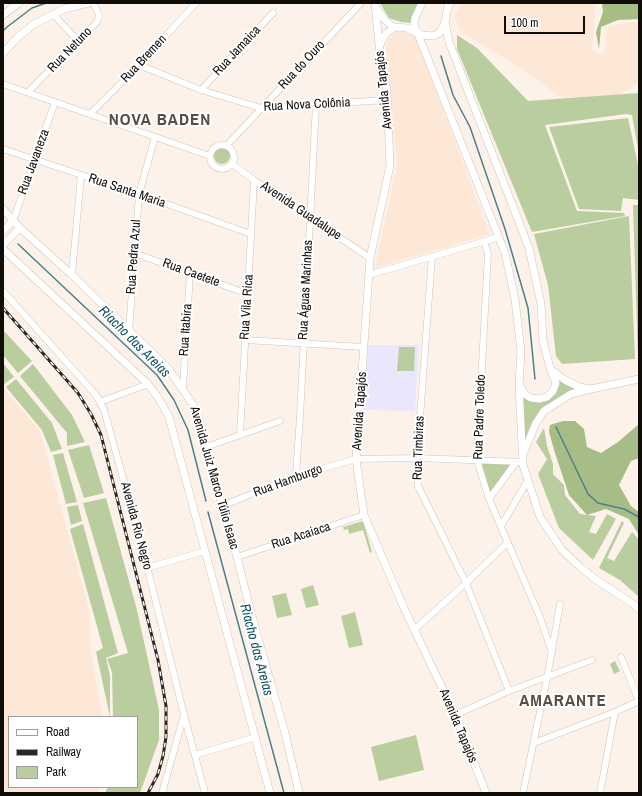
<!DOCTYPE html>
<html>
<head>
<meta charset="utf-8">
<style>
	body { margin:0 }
	#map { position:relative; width:642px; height:796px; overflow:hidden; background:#fdf2e9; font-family:"Archivo Narrow",sans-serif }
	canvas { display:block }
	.frame { position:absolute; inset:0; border:4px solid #100c08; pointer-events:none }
	.legend { position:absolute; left:8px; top:716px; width:130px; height:72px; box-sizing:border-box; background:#fff; border:1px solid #9f9e9c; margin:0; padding:5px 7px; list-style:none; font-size:12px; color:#100c08 }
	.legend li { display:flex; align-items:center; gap:8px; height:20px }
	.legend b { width:20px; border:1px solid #9f9e9c }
	.scale { position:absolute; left:504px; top:16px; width:81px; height:18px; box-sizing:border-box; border:2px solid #100c08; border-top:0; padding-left:5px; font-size:12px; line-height:14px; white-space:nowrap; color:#100c08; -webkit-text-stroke:3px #fff; paint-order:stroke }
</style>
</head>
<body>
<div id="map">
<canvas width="642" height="796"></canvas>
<div class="frame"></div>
<ul class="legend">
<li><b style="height:5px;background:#fff"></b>Road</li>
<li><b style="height:5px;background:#2c2722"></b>Railway</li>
<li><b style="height:11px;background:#bacd9f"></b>Park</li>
</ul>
<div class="scale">100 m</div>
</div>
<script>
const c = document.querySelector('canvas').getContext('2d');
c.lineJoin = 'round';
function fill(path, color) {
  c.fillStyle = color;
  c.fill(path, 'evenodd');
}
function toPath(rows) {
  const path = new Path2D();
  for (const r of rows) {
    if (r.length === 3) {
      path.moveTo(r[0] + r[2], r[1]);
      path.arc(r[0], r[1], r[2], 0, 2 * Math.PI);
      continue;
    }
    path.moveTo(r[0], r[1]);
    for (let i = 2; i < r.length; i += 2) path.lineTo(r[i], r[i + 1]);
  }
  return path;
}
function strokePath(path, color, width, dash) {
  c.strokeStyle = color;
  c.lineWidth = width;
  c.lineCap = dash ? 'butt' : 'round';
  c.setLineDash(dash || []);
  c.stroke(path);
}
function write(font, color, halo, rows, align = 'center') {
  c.font = font + ' "Archivo Narrow",sans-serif';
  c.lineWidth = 4;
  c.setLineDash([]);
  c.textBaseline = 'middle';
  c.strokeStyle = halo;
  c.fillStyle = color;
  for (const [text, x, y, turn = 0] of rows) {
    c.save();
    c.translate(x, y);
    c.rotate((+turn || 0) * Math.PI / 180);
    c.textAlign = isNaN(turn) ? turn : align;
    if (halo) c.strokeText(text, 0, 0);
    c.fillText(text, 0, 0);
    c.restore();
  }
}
fill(toPath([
	[461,3,596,3,592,50,604,55,606,34,609,26,634,22,639,23,639,82,608,102,558,96,524,70,460,31,455,16],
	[401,30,415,36,490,234,375,268,397,162,386,48,388,39],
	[3,388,40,431,89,610,91,651,102,717,9,717,9,787,99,787,98,793,3,793]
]), '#fde7d7');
fill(toPath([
	[368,345,419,345,415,411,364,410]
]), '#eae7fd');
fill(toPath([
	[380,3,418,3,411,23,401,22,389,18],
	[457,35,477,48,528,101,639,93,639,154,632,115,626,114,545,125,577,211,624,213,625,216,532,232,457,49],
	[628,118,639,170,639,200,623,198,621,211,579,209,549,127],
	[222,156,8],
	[633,205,639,205,638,360],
	[629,216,635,359,562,364,556,356,548,285,534,234],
	[3,330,32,361,18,373,3,355],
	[399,347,415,347,414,371,397,371],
	[3,363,14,377,4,384,3,383],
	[33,364,72,415,85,442,67,446,67,433,20,376],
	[16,379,52,423,62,449,51,452,42,430,6,387],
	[558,381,581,389,564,394,551,402,541,411,531,424,525,439,522,396,538,402],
	[544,428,547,446,553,464,553,474,564,485,565,495,580,514,596,516,589,532,596,534,607,514,616,519,593,560,559,528,538,474,547,459,536,442],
	[89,445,104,493,84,498,68,450],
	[63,453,77,502,66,504,53,455],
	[479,462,513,463,490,494],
	[106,498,137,610,159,710,159,740,140,793,105,793,108,787,137,787,137,717,113,717,112,672,107,659,128,653,83,503],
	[78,505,82,521,71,525,67,507],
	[363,521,372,552,370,553,363,530,349,534,348,529,344,530,343,527],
	[622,521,624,523,607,558,614,561,632,532,635,535,639,540,639,597,620,580,599,568],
	[83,524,118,653,106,658,110,676,110,717,96,652,103,648,70,529],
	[313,585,319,605,306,608,301,589],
	[286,593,292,615,277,618,272,596],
	[355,612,363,645,349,648,341,616],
	[615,661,620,671,614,674,610,664],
	[416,735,424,770,379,781,371,747]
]), '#bacd9f');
fill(toPath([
	[602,3,639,3,639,19,618,20,601,27,599,49,596,32,603,12],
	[563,421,575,421,584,429,587,447,601,453,618,442,639,424,639,458,631,461,619,485,631,506,639,512,639,535,629,519,606,509,587,515,569,495,555,453,549,432,550,425]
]), '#a6bd85');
strokePath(toPath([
	[3,31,7,27,32,8,46,3],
	[441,56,453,95,470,127,505,229,528,308,535,379],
	[18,244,157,375,174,400,188,430,206,501],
	[556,427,588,494,598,503,624,509,639,517],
	[208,512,284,793]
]), '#4c808c', 1.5);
const minor = toPath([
	[53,14,78,41],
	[139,65,201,90,261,108,387,100],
	[3,84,210,156],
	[201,90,273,13],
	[28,92,97,22,99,16,97,10,93,3],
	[90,114,139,65,196,3],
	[222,157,12],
	[227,145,361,3],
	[3,149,139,194,251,234],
	[232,164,254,180,370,258],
	[13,221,55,102],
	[484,242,488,253,477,460,489,499,539,615,552,652],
	[134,253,248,294],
	[432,256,417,458,418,486,466,583,509,691],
	[72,275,81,175],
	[369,275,499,237],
	[3,291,96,395,104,410,141,542,184,715,162,793],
	[129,331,139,194,155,137],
	[245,340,364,347],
	[183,388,190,273],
	[100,402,148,384],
	[240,435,254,180],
	[206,447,280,421],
	[296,476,300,416,316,104],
	[489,499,516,462],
	[222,506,296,476,356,459,417,458,523,462],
	[501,526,528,480],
	[237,557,364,515],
	[147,568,205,551],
	[415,629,466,583,507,543],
	[621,657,639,701],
	[184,715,205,793],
	[455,715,509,691,592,660],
	[534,743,615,712,639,701],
	[195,755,256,737],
	[523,793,547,678,560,604],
	[600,793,615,712]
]);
const major = toPath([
	[375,3,380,55,387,91,390,166,370,258,356,459,364,515,404,608,455,715,486,793],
	[422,3,415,18,414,24,505,253,515,299,521,351,519,385,523,465,540,517,562,550,580,567,595,579,633,604,639,609],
	[377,9,384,19,393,27,407,28,422,35,433,36,440,33,442,29,445,22,448,6,450,3],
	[3,15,19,3],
	[445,22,449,42,529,248,541,304,543,341,550,368,556,383,553,391,547,397,539,399,531,398,526,395,519,385],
	[380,46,381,42,384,36,388,32,395,27],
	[3,53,18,37,34,24,64,9,89,3],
	[3,209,20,228,72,275,168,368,196,409,221,502,237,557,251,613,285,733,299,793],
	[3,231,13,221],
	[3,245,20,228],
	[3,249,148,384,159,399,169,417,270,793],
	[553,371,565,380,579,387,591,389,639,379],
	[524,452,536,423,544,411,571,394,591,389]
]);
strokePath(minor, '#d1c3b8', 7);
strokePath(major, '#d1c3b8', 8);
strokePath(minor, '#fff', 6);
strokePath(major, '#fff', 7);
const rail = toPath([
	[3,308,78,393,91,414,101,435,158,660,166,706,166,737,163,756,158,774,148,793]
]);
strokePath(rail, '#2c2722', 3);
strokePath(rail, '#fff', 1.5, [4.5]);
write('13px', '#100c08', '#fff', [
	["Rua Netuno",70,50,-46],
	["Rua Jamaica",237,51,-47],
	["Rua Bremen",144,59,-47],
	["Rua do Ouro",302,65,-47],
	["Avenida Tapajós",384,90,-96],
	["Rua Nova Colônia",307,105,-3],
	["Rua Javaneza",34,162,-70],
	["Rua Santa Maria",127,191,19],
	["Avenida Guadalupe",301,211,34],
	["Rua Pedra Azul",134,257,-86],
	["Rua Caetete",191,273,20],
	["Rua Águas Marinhas",306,290,-87],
	["Rua Vila Rica",247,307,-86],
	["Rua Itabira",186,330,-86],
	["Avenida Tapajós",360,411,-86],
	["Rua Padre Toledo",480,417,-88],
	["Rua Timbiras",419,448,-88],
	["Avenida Juiz Marco Túlio Isaac",214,478,74],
	["Rua Hamburgo",288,481,-20],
	["Avenida Rio Negro",136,526,75],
	["Rua Acaiaca",301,536,-18],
	["Avenida Tapajós",458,726,67]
]);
write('italic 14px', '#115460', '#fff', [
	["Riacho das Areias",134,342,45],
	["Riacho das Areias",256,650,75]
]);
c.letterSpacing = '1px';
write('bold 17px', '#594d44', '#fff', [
	["NOVA BADEN",160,120],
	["AMARANTE",563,701]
]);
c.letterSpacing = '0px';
</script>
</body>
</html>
